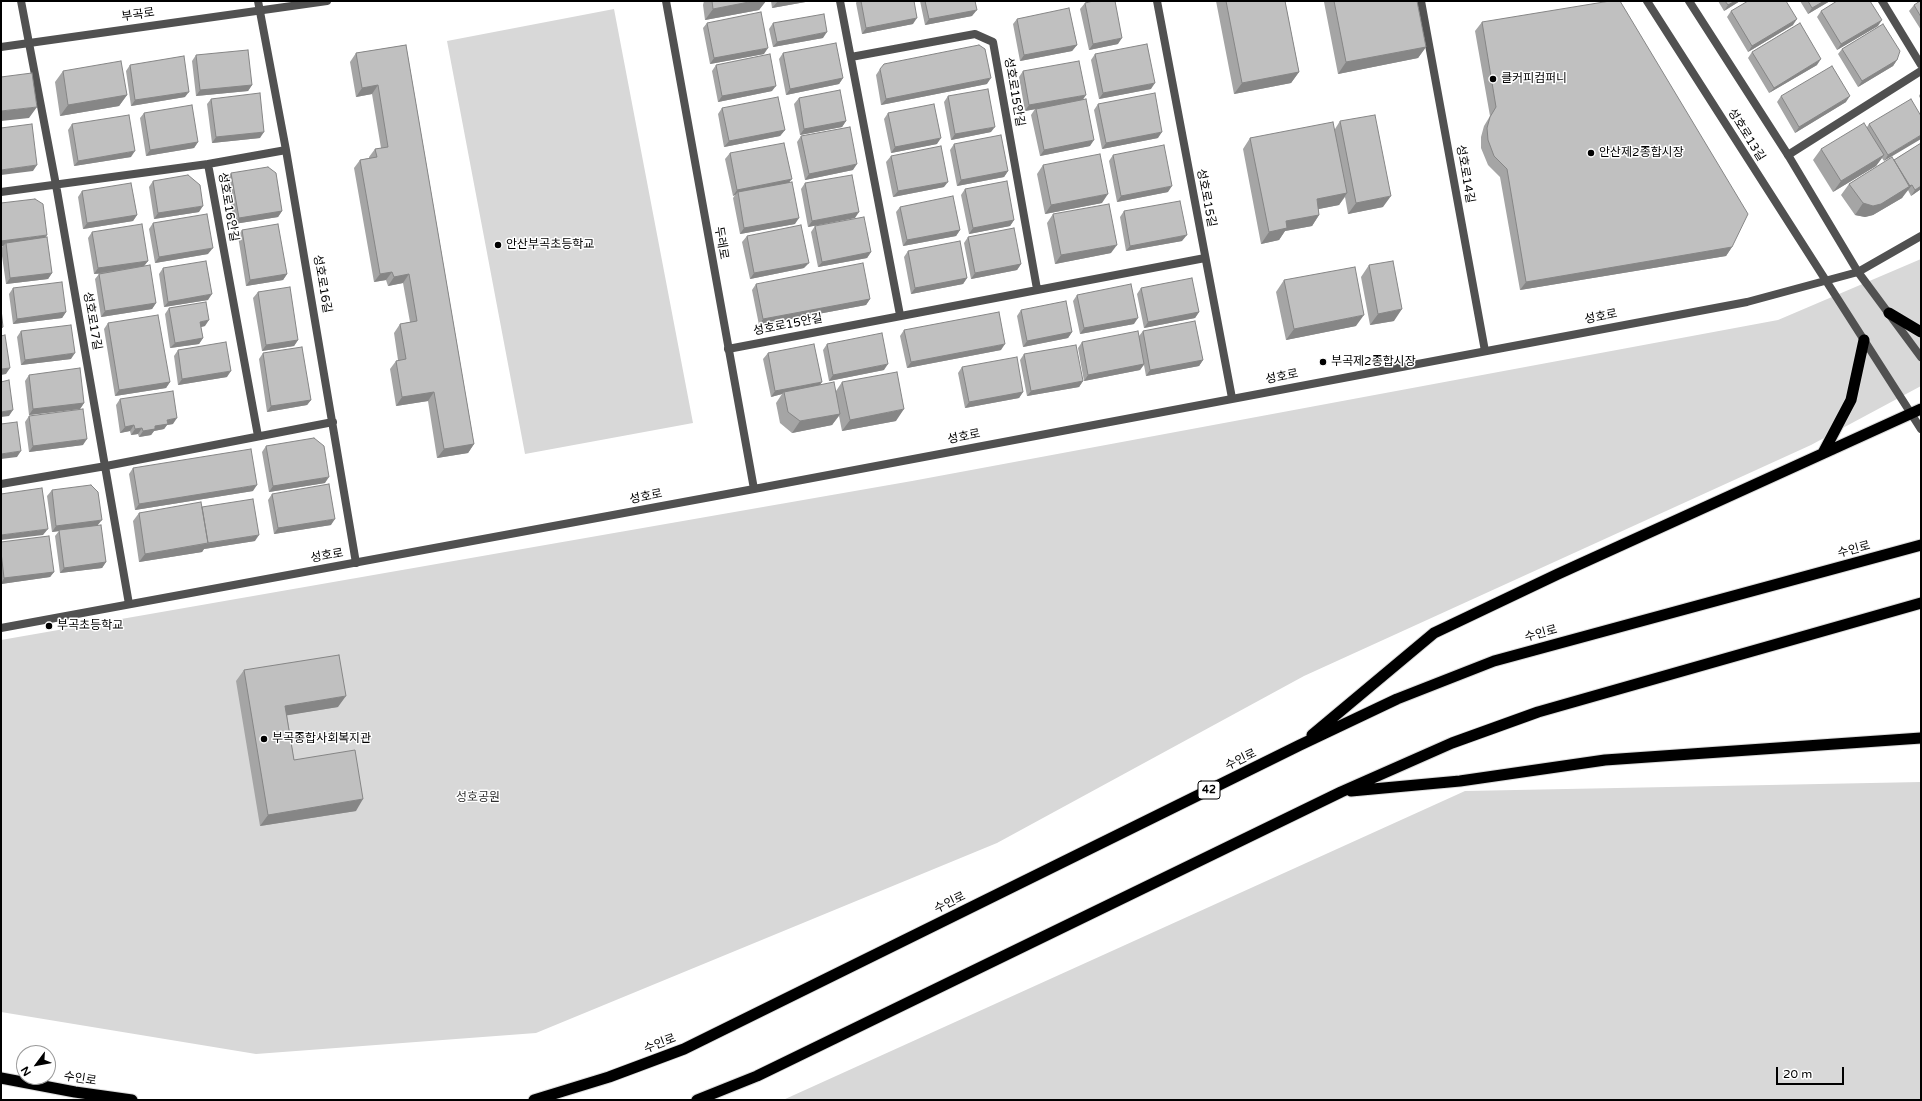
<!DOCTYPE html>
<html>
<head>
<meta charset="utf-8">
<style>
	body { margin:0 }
	#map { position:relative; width:1922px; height:1101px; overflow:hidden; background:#fff; font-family:"Varela Round",sans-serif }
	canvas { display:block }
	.frame { position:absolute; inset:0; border:2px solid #000; pointer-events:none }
	.north { position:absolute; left:16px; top:1045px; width:40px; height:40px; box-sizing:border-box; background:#fff; border:1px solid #999; border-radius:50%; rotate:238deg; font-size:11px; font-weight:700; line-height:16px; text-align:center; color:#000 }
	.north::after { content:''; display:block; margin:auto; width:14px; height:18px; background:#000; clip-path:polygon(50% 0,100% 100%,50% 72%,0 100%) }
	.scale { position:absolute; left:1776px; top:1067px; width:68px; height:18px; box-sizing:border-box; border:2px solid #000; border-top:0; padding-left:5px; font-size:12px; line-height:14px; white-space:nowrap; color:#000; -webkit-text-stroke:3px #fff; paint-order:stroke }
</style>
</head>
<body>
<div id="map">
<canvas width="1922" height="1101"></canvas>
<div class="frame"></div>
<div class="north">N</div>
<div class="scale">20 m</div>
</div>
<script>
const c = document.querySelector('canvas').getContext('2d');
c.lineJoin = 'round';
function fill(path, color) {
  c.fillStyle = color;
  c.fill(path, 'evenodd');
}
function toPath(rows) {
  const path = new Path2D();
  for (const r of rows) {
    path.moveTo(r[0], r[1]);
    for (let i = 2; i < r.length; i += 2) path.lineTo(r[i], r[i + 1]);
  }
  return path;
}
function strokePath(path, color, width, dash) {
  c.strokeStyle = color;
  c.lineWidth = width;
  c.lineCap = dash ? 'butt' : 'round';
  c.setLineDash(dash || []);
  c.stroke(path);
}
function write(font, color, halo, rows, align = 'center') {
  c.font = font + ' "Varela Round","Noto Sans KR",sans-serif';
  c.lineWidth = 3;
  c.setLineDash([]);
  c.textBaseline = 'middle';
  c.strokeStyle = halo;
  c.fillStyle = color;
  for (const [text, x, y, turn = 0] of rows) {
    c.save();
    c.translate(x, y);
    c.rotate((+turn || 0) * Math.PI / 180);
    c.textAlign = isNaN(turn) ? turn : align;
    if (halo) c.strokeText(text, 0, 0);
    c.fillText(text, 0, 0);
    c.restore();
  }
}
fill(toPath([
	[614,9,693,423,525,454,447,41],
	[1921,259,1921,386,1811,445,1304,676,997,843,536,1033,256,1054,1,1012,1,640,912,481,1778,320],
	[1921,782,1921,1100,783,1100,1465,791]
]), '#d8d8d8');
const trunk = toPath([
	[1889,313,1921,332],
	[1823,453,1851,400,1864,340],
	[1312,735,1434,633,1558,574,1921,409],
	[1351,791,1460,781,1605,760,1921,738],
	[1,1078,75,1092,132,1100],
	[534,1100,609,1077,684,1049,1300,745,1397,699,1494,661,1921,545],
	[697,1100,757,1076,1341,792,1452,743,1538,712,1921,603]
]);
strokePath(trunk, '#dbdbdb', 13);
strokePath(toPath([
	[21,1,56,185,129,604],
	[258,1,286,150,356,563],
	[840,1,900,315],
	[1157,1,1232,398],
	[1421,1,1485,351],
	[1882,1,1921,65],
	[851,57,975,34,993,42,1037,289],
	[1788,155,1921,71],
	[208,164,286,150],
	[1,192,208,164,258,436],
	[728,349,1205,258],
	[1,484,106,466,333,422]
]), '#515151', 8);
strokePath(toPath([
	[666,1,754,489],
	[1647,1,1921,429],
	[1689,1,1788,155,1858,272,1921,357],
	[1,47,327,1],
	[1,628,754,489,1747,302,1858,272,1921,236]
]), '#515151', 8);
strokePath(trunk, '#000', 11);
fill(toPath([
	[704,1,766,1,759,10,705,20,703,5],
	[771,1,811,1,772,8],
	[857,1,914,1,913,24,862,34,856,3],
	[920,1,975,1,972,16,925,25],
	[1216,1,1285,1,1299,72,1291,83,1234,94],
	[1324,1,1417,1,1426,47,1418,58,1338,74,1324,2],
	[1718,1,1740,1,1724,11],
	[1800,1,1830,1,1808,14],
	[1921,1,1921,30,1909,11,1914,5],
	[1085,3,1118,44,1089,50,1080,9],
	[1731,11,1793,25,1748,52,1727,17],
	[1821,11,1878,26,1837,50,1817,17],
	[1017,19,1077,45,1072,51,1020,61,1013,24],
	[1482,22,1732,247,1726,256,1520,290,1500,177,1488,165,1481,148,1481,137,1484,126,1490,116,1475,31],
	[707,23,764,54,710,64,703,28],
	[773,23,823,38,773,47,769,29],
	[406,45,474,444,468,453,437,458,428,401,396,406,390,369,396,361,398,360,394,333,400,324,410,322,403,283,388,286,386,280,374,282,354,168,360,160,369,158,369,157,375,149,381,148,372,94,356,97,350,62,356,53],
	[1842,49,1897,60,1893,66,1858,87,1838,54],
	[1752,52,1817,65,1769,93,1748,58],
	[783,53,843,78,839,84,786,95,779,59],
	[1095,54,1151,89,1099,99,1091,60],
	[196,55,252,85,248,91,196,96,192,61],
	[130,65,185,97,131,106,126,71],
	[716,65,772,91,718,102,712,71],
	[880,69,987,84,881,105,876,75],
	[63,71,127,95,119,106,60,116,55,82],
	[1023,71,1082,100,1090,146,1040,156,1031,115,1035,109,1025,111,1019,77],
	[1921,92,1921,100,1919,96],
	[948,96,991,132,951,140,944,102],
	[1781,96,1846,102,1795,133,1777,102],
	[799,98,846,121,842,127,800,135,794,104],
	[211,99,260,138,212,143,207,104],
	[1098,104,1158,138,1102,149,1094,110],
	[722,108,785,130,780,136,724,147,718,114],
	[144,113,198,142,194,148,146,156,140,118],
	[888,113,937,144,891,153,884,119],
	[1921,116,1884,161,1882,158,1876,166,1833,192,1813,160,1821,149,1867,127,1869,124],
	[1340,121,1383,207,1348,214,1345,197,1339,205,1318,209,1319,215,1312,226,1285,231,1279,240,1261,244,1243,149,1250,138,1335,129],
	[72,124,131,157,74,166,68,130],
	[801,136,853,170,805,180,797,142],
	[1921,143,1921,189,1911,196,1908,190,1906,191,1902,198,1873,215,1865,217,1855,215,1841,195,1849,184,1894,160],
	[954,144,1008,171,1004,177,957,186,950,150],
	[730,153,789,182,795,224,740,234,733,198,735,195,733,196,725,159],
	[1113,155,1168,192,1117,202,1109,161],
	[891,156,944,187,893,197,886,162],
	[1043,165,1102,203,1045,214,1037,174],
	[231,173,282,211,278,217,234,224,227,179],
	[153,181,199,212,154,219,149,187],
	[805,183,855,218,808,227,801,189],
	[965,189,1014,220,1010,226,969,234,961,195],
	[82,191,137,215,133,221,83,229,78,197],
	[1,203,52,273,48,279,6,284,1,249,3,246,1,247],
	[900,207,960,230,956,236,903,246,896,212],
	[1124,211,1182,241,1126,251,1120,217],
	[1053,214,1111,253,1055,264,1047,223],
	[153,223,208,254,155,263,149,229],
	[815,226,871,252,867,258,818,267,811,232],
	[242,230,287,274,283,280,246,286,238,236],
	[92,232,148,261,144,266,156,303,152,309,101,317,95,279,99,274,94,274,88,238],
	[747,236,804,268,750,279,742,242],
	[968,237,1021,264,1017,270,971,279,964,243],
	[908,251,967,278,963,284,911,294,904,257],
	[1369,265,1394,321,1370,325,1361,277],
	[163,268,208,300,164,307,159,274],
	[1284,280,1356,326,1286,340,1276,292],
	[756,284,870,299,866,305,759,325,752,290],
	[13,288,66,312,62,318,13,324,9,294],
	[1141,288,1199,312,1195,318,1144,328,1137,294],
	[258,292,298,340,294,346,262,351,253,298],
	[1077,295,1134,324,1080,334,1073,301],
	[169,308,205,326,201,327,203,338,199,344,170,348,165,314],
	[1021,310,1072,332,1068,338,1023,347,1017,316],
	[108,323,170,382,166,388,115,396,104,329],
	[904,330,1001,350,907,368,900,336],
	[21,331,71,359,21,365,17,337],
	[1143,331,1203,360,1199,366,1146,376,1144,365,1140,370,1084,381,1078,348,1082,342,1139,336],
	[827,344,884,370,829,381,823,350],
	[178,350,227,377,178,385,174,356],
	[263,353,311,400,307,405,267,412,259,359],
	[768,353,819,385,836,391,842,382,896,421,842,431,839,416,832,425,792,433,780,423,776,403,782,394,771,397,763,359],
	[1024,354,1083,381,1079,387,1027,396,1020,360],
	[962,367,1023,392,1019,398,965,408,958,373],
	[29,375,84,403,80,409,29,415,25,381],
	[120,399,173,424,167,425,164,429,154,431,151,435,139,437,138,434,131,435,130,431,120,433,116,405],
	[29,416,83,445,29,452,25,422],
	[266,446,325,483,269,492,262,452],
	[133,468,253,491,135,510,129,474],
	[52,490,98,525,106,562,102,568,60,573,55,536,59,531,52,532,47,496],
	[272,494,331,525,274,534,268,500],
	[202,507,255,541,204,549,202,552,139,562,133,521,139,513],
	[1,542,54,572,50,577,1,584],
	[244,670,338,707,287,715,294,760,356,811,260,826,236,681]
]), '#a5a5a5');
fill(toPath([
	[754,1,766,1,759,10,705,20,713,9],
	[778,1,811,1,772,8],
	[1735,1,1740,1,1724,11,1728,5],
	[1824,1,1830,1,1808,14,1812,8],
	[977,10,972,16,925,25,929,19],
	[917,18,913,24,862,34,866,28],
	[1797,19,1793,25,1748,52,1752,46],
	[1882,20,1878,26,1837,50,1841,44],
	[827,32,823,38,773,47,777,42],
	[1122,38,1118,44,1089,50,1093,44],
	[1077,45,1072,51,1020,61,1024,55],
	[1426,47,1418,58,1338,74,1346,62],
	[768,48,764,54,710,64,714,58],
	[1821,59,1817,65,1769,93,1774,88],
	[1897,60,1893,66,1858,87,1862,81],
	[1299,72,1291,83,1234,94,1242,83],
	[843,78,839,84,786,95,790,89],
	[991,78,987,84,881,105,886,99],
	[1155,83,1151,89,1099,99,1103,93],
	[252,85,248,91,196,96,200,90],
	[378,85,372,94,356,97,362,88],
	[776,86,772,91,718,102,722,96],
	[189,92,185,97,131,106,135,100],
	[127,95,119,106,60,116,68,105],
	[1086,95,1082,101,1025,111,1029,105],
	[1850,96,1846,102,1795,133,1799,127],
	[37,107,29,118,1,121,1,111],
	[846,121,842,127,800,135,804,129],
	[995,127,991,132,951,140,955,134],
	[785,130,780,136,724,147,729,141],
	[264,132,260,138,212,143,216,137],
	[1162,132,1158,138,1102,149,1106,143],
	[1921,135,1921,139,1884,161,1888,155],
	[941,138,937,144,891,153,895,147],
	[1094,140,1090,146,1040,156,1044,150],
	[198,142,194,148,146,156,150,150],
	[135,151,131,157,74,166,78,161],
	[1884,155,1876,166,1833,192,1841,181],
	[857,164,853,170,805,180,809,174],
	[37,165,33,171,1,175,1,170],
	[1008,171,1004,177,957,186,961,180],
	[792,179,787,185,738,192,735,195,733,196,737,190],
	[948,182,944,187,893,197,898,191],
	[1912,185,1902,198,1873,215,1865,217,1855,215,1863,203],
	[1172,186,1168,192,1117,202,1121,196],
	[1921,186,1921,189,1911,196,1915,190],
	[1347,193,1339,205,1309,211,1317,199],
	[1108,194,1102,203,1045,214,1051,205],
	[1391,196,1383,207,1348,214,1356,203],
	[203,206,199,212,154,219,158,213],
	[282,211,278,217,234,224,239,218],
	[859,212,855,218,808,227,812,221],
	[137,215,133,221,83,229,87,223],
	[1319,215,1312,226,1285,231,1279,240,1261,244,1269,232,1286,221],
	[799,218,795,224,740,234,744,228],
	[1014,220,1010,226,969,234,973,228],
	[960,230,956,236,903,246,907,240],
	[47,235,43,241,6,243,3,246,1,247,1,241],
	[1187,235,1182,241,1126,251,1130,246],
	[1117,245,1111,253,1055,264,1061,255],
	[1732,247,1726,256,1520,290,1526,282],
	[213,248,208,254,155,263,159,257],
	[871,252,867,258,818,267,822,262],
	[148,261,144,266,94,274,98,268],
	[809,263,804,268,750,279,754,273],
	[1021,264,1017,270,971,279,975,273],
	[392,272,386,280,374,282,380,274],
	[52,273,48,279,6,284,10,278],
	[287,274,283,280,246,286,250,280],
	[409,274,403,283,388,286,394,277],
	[967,278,963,284,911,294,915,288],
	[212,294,208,300,164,307,168,302],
	[870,299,866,305,759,325,763,319],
	[156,303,152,309,101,317,105,311],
	[1402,309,1394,321,1370,325,1378,314],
	[66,312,62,318,13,324,17,319],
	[1199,312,1195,318,1144,328,1148,322],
	[1364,315,1356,326,1286,340,1294,329],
	[1138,318,1134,324,1080,334,1084,328],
	[209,320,205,326,196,328,200,322],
	[1072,332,1068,338,1023,347,1027,341],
	[203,338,199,344,170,348,175,343],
	[298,340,294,346,262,351,266,345],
	[1005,344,1001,350,907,368,911,362],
	[75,353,71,359,21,365,25,360],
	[1203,360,1199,366,1146,376,1150,370],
	[888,364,884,370,829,381,833,375],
	[1144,364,1140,370,1084,381,1088,375],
	[10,368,6,374,1,375,1,369],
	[231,371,227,377,178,385,182,379],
	[1083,381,1079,387,1027,396,1031,391],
	[170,382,166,388,115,396,119,390],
	[822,382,818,388,784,392,782,394,771,397,775,391],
	[434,392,428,401,396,406,402,397],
	[1023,392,1019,398,965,408,969,402],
	[311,400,307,405,267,412,271,406],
	[84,403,80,409,29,415,33,409],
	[904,409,896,421,842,431,850,420],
	[13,410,9,416,1,417,1,412],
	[840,414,832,425,792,433,800,421],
	[177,418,173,424,167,425,164,429,154,431,151,435,139,437,143,431,167,420],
	[134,425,130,431,120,433,125,427],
	[142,428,138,434,131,435,135,429],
	[87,439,83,445,29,452,33,446],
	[474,444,468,453,437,458,444,449],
	[21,451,17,457,1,459,1,454],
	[329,477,325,483,269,492,273,486],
	[257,485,253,491,135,510,139,504],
	[335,519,331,525,274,534,278,528],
	[102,520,97,526,52,532,56,526],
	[48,529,43,535,1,540,1,535],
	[259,535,255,541,204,549,202,552,139,562,145,554],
	[106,562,102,568,60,573,64,568],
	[54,572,50,577,1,584,4,578],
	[346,696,338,707,277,717,285,706],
	[363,799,356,811,260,826,268,815]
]), '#868686');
const building = toPath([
	[712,1,754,1,713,9,712,1],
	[861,1,914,1,917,18,866,28,861,1],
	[925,1,975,1,977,10,929,19,925,1],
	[1093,1,1115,1,1122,38,1093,44,1085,3,1093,1],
	[1226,1,1285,1,1299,72,1242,83,1226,1],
	[1334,1,1417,1,1426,47,1346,62,1334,1],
	[1610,1,1620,1,1748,214,1732,247,1526,282,1507,169,1494,156,1488,140,1487,128,1490,117,1496,107,1482,22,1610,1],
	[1725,1,1735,1,1728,5,1725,1],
	[1748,1,1786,1,1797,19,1752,46,1731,11,1748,1],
	[1808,1,1824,1,1812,8,1808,1],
	[1837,1,1870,1,1882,20,1841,44,1821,11,1837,1],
	[1920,1,1921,1,1921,17,1914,5,1920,1],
	[1069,8,1077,45,1024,55,1017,19,1069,8],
	[761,12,768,48,714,58,707,23,761,12],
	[824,14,827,32,777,42,773,23,824,14],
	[1800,23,1821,59,1774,88,1752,52,1800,23],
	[1883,24,1900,51,1897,60,1862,81,1842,49,1883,24],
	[836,43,843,78,790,89,783,53,836,43],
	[1147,44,1155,83,1103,93,1095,54,1147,44],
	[406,45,474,444,444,449,434,392,402,397,396,361,406,359,400,324,417,321,409,274,394,277,392,272,380,274,360,160,377,157,375,149,388,147,378,85,362,88,356,53,406,45],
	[979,45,985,49,991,78,886,99,880,69,884,64,979,45],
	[248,50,252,85,200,90,196,55,248,50],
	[770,54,776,86,722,96,716,65,770,54],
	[184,56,189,92,135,100,130,65,184,56],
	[121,61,127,95,68,105,63,71,121,61],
	[1079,61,1086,95,1029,105,1023,71,1079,61],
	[1832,66,1850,96,1799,127,1781,96,1832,66],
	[32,73,37,107,1,111,1,77,32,73],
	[988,89,995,127,955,134,948,96,988,89],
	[840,90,846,121,804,129,799,98,840,90],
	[260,93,264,132,216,137,211,99,260,93],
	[1155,93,1162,132,1106,143,1098,104,1155,93],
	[778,97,785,130,729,141,722,108,778,97],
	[1086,99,1094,140,1044,150,1036,109,1086,99],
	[1911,99,1921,116,1921,135,1888,155,1869,124,1911,99],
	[934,104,941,138,895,147,888,113,934,104],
	[192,105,198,142,150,150,144,113,192,105],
	[129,115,135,151,78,161,72,124,129,115],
	[1375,115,1391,196,1356,203,1340,121,1375,115],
	[1333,122,1347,193,1317,199,1319,215,1286,221,1287,228,1269,232,1250,138,1333,122],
	[1864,123,1884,155,1841,181,1821,149,1864,123],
	[32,124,37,165,1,170,1,128,32,124],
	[850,127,857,164,809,174,801,136,850,127],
	[1001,135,1008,171,961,180,954,144,1001,135],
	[784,143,792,179,737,190,730,153,784,143],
	[1921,143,1921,186,1915,190,1912,185,1909,186,1894,160,1921,143],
	[1164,145,1172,186,1121,196,1113,155,1164,145],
	[941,146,948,182,898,191,891,156,941,146],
	[1100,154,1108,194,1051,205,1043,165,1100,154],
	[1892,157,1910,186,1881,204,1873,206,1863,203,1849,184,1892,157],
	[268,167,276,173,282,211,239,218,231,173,268,167],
	[188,175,200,185,203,206,158,213,153,181,188,175],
	[852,175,859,212,812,221,805,183,852,175],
	[1007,181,1014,220,973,228,965,189,1007,181],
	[792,182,799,218,744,228,738,192,792,182],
	[131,183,137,215,87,223,82,191,131,183],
	[953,196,960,230,907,240,900,207,953,196],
	[35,199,43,204,47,235,1,241,1,203,35,199],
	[1180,201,1187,235,1130,246,1124,211,1180,201],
	[1109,204,1117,245,1061,255,1053,214,1109,204],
	[207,214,213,248,159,257,153,223,207,214],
	[864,217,871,252,822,262,815,226,864,217],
	[142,224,148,261,98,268,92,232,142,224],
	[278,224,287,274,250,280,242,230,278,224],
	[801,225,809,263,754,273,747,236,801,225],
	[1014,228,1021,264,975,273,968,237,1014,228],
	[47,237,52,273,10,278,6,243,47,237],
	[960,241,967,278,915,288,908,251,960,241],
	[206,261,212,294,168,302,163,268,206,261],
	[1393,261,1402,309,1378,314,1369,265,1393,261],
	[863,263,870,299,763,319,756,284,863,263],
	[150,265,156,303,105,311,99,274,150,265],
	[1355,267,1364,315,1294,329,1284,280,1355,267],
	[1192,278,1199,312,1148,322,1141,288,1192,278],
	[62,282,66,312,17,319,13,288,62,282],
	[1131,284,1138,318,1084,328,1077,295,1131,284],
	[290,287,298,340,266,345,258,292,290,287],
	[1066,301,1072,332,1027,341,1021,310,1066,301],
	[206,302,209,320,200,322,203,338,175,343,169,308,206,302],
	[1,309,3,327,1,328,1,309],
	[999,312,1005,344,911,362,904,330,999,312],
	[158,315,170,382,119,390,108,323,158,315],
	[1195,321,1203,360,1150,370,1143,331,1195,321],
	[71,325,75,353,25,360,21,331,71,325],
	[1138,331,1144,364,1088,375,1082,342,1138,331],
	[882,333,888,364,833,375,827,344,882,333],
	[5,335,10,368,1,369,1,336,5,335],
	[226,342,231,371,182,379,178,350,226,342],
	[814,344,822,382,775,391,768,353,814,344],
	[1076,345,1083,381,1031,391,1024,354,1076,345],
	[302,347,311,400,271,406,263,353,302,347],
	[1017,357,1023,392,969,402,962,367,1017,357],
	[80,368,84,403,33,409,29,375,80,368],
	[897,372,904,409,850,420,842,382,897,372],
	[9,380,13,410,1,412,1,382,9,380],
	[834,382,840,414,800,421,788,412,784,392,834,382],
	[173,391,177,418,167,420,168,424,155,426,155,429,143,431,142,428,135,429,134,425,125,427,120,399,173,391],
	[83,409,87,439,33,446,29,416,83,409],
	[17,422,21,451,1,454,1,424,17,422],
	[314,438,324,446,329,477,273,486,266,446,314,438],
	[251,449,257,485,139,504,133,468,251,449],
	[329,484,335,519,278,528,272,494,329,484],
	[91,485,98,492,102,520,56,526,52,490,91,485],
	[42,488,48,529,1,535,1,494,42,488],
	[253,499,259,535,208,543,202,507,253,499],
	[201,502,208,543,145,554,139,513,201,502],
	[101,525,106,562,64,568,59,530,101,525],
	[49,536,54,572,4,578,1,552,1,542,49,536],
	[339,655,346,696,285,706,294,760,355,750,363,799,268,815,244,670,339,655]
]);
fill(building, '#c0c0c0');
strokePath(building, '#868686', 1);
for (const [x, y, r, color] of [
	[1493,79,4,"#000"],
	[1591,153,4,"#000"],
	[498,245,4,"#000"],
	[1323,362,4,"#000"],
	[49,626,4,"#000"],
	[264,739,4,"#000"]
]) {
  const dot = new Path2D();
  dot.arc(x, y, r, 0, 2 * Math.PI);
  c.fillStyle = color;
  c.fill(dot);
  strokePath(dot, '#fff', 1.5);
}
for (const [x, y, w] of [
	[1209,790,22]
]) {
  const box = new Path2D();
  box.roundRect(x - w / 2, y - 9, w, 18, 3);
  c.fillStyle = '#fff';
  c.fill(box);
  strokePath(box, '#000', 1);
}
write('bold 11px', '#000', null, [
	["42",1209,790]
]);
write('12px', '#000', '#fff', [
	["부곡로",138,15,-8],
	["성호로15안길",1014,92,80],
	["성호로13길",1746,135,58],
	["성호로14길",1465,174,80],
	["성호로15길",1206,198,79],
	["성호로16안길",228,207,80],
	["두레로",721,243,80],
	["성호로16길",322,284,80],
	["성호로",1601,317,-11],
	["성호로17길",92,321,80],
	["성호로15안길",788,325,-11],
	["성호로",1282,377,-11],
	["성호로",964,437,-11],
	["성호로",646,497,-11],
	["수인로",1854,550,-15],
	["성호로",327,556,-10],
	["수인로",1541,634,-15],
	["수인로",1241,760,-26],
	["수인로",950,903,-26],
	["수인로",660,1044,-21],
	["수인로",80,1079,9]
]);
write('12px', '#000', '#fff', [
	["클커피컴퍼니",1501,79],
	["안산제2종합시장",1599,153],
	["안산부곡초등학교",506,245],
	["부곡제2종합시장",1331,362],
	["부곡초등학교",57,626],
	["부곡종합사회복지관",272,739]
], 'left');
write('12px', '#2f2f2f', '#fff', [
	["성호공원",478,798]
]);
</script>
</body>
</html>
